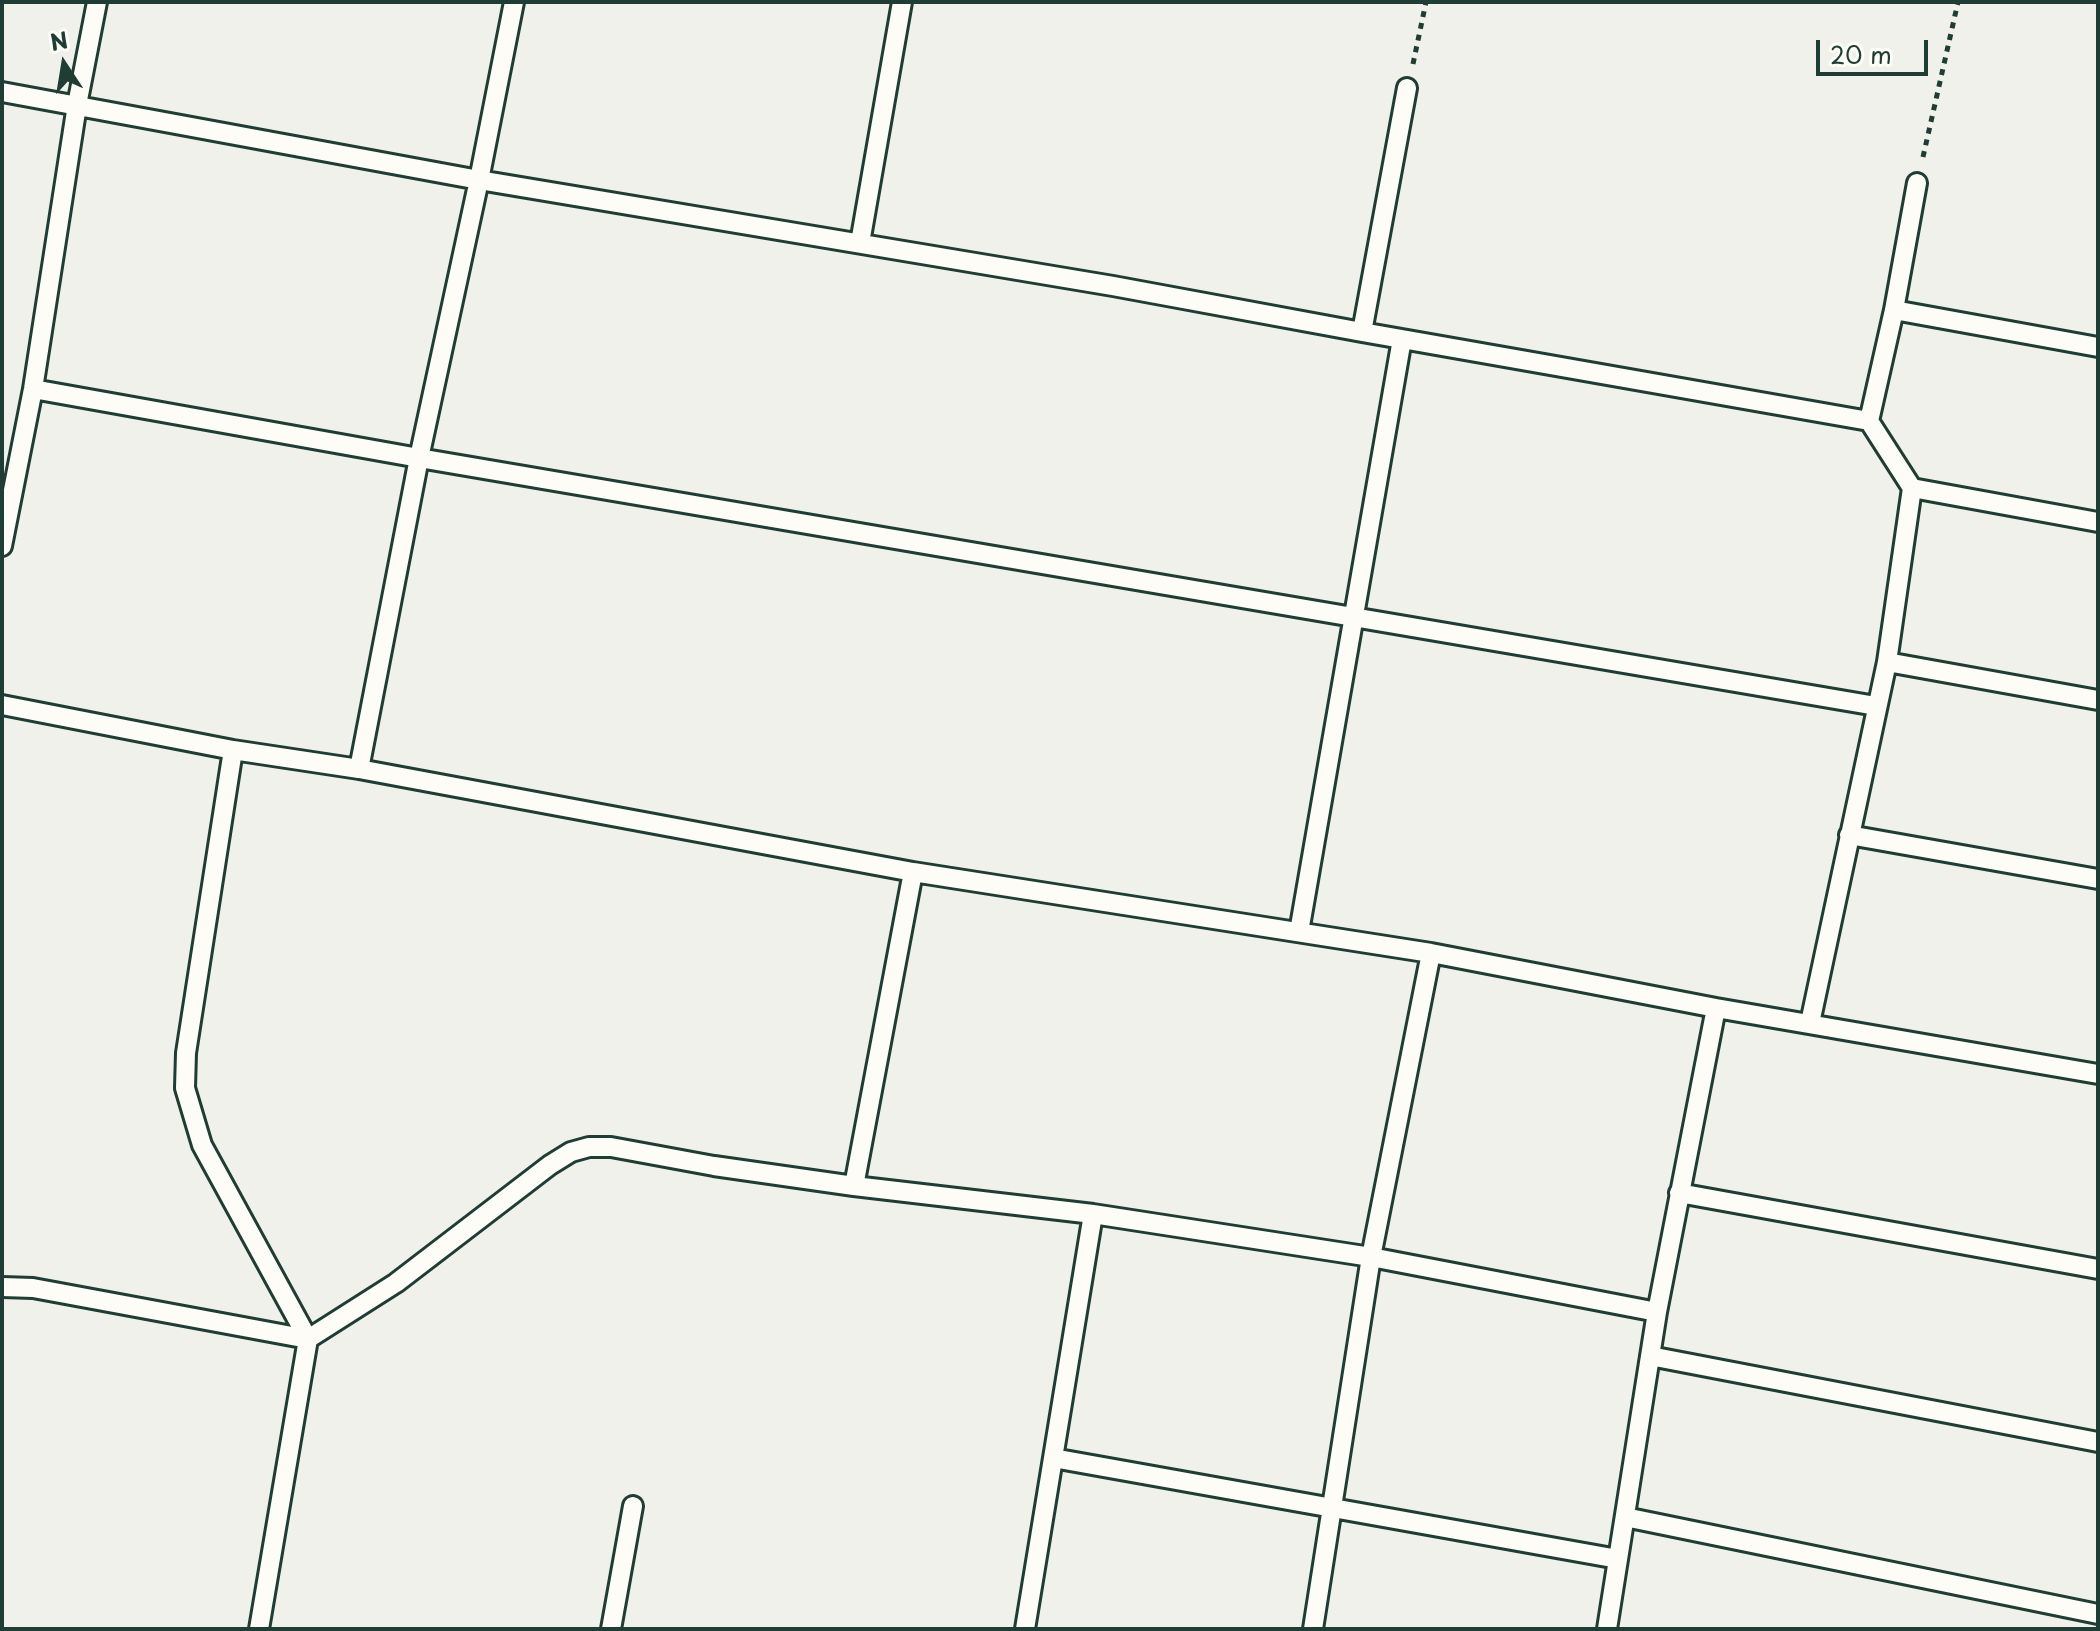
<!DOCTYPE html>
<html>
<head>
<meta charset="utf-8">
<style>
	body { margin:0 }
	#map { position:relative; width:2100px; height:1631px; overflow:hidden; background:#f0f1eb; font-family:"Playpen Sans",sans-serif }
	canvas { display:block }
	.frame { position:absolute; inset:0; border:4px solid #1f3d34; pointer-events:none }
	.north { position:absolute; left:24px; top:24px; width:80px; height:80px; -webkit-text-stroke:6px #fdfcf7; paint-order:stroke; rotate:348deg; font-size:22px; font-weight:700; line-height:32px; text-align:center; color:#1f3d34 }
	.north::after { content:''; display:block; margin:auto; width:28px; height:36px; background:#1f3d34; clip-path:polygon(50% 0,100% 100%,50% 72%,0 100%) }
	.scale { position:absolute; left:1816px; top:40px; width:112px; height:36px; box-sizing:border-box; border:4px solid #1f3d34; border-top:0; padding-left:10px; font-size:24px; line-height:28px; white-space:nowrap; color:#1f3d34; -webkit-text-stroke:6px #fdfcf7; paint-order:stroke }
</style>
</head>
<body>
<div id="map">
<canvas width="2100" height="1631"></canvas>
<div class="frame"></div>
<div class="north">N</div>
<div class="scale">20 m</div>
</div>
<script>
const c = document.querySelector('canvas').getContext('2d');
c.lineJoin = 'round';
function toPath(rows) {
  const path = new Path2D();
  for (const r of rows) {
    path.moveTo(r[0], r[1]);
    for (let i = 2; i < r.length; i += 2) path.lineTo(r[i], r[i + 1]);
  }
  return path;
}
function strokePath(path, color, width, dash) {
  c.strokeStyle = color;
  c.lineWidth = width;
  c.lineCap = dash ? 'butt' : 'round';
  c.setLineDash(dash || []);
  c.stroke(path);
}
const service = toPath([
	[2,92,479,180,1113,286,1362,332,1869,421],
	[860,243,902,2],
	[1894,310,2098,347],
	[1362,332,1407,88],
	[33,389,419,458,1876,706],
	[1912,488,2098,522],
	[2,546,33,389,77,105,97,2],
	[1887,662,2098,700],
	[2,705,233,750,359,769,913,872,1431,953,1716,1008,2098,1074],
	[233,750,186,1053,185,1088,202,1145,308,1339,259,1629],
	[359,769,419,458,479,180,514,2],
	[1849,835,2098,879],
	[1299,932,1402,339],
	[1810,1023,1887,662,1912,488,1869,421,1894,310,1917,183],
	[854,1186,913,872],
	[1679,1193,2098,1269],
	[2,1287,33,1288,308,1339,396,1283,550,1165,571,1152,589,1147,611,1147,714,1166,854,1186,1093,1214,1371,1257,1657,1312],
	[1650,1356,2098,1442],
	[1053,1458,1618,1559],
	[1625,1517,2098,1614],
	[611,1629,633,1506],
	[1025,1629,1093,1214],
	[1313,1629,1371,1257,1431,953],
	[1607,1629,1657,1312,1716,1008]
]);
strokePath(service, '#1f3d34', 24);
strokePath(toPath([
	[1413,64,1426,2],
	[1923,157,1958,2]
]), '#1f3d34', 5, [6, 6]);
strokePath(service, '#fdfcf7', 18);
</script>
</body>
</html>
